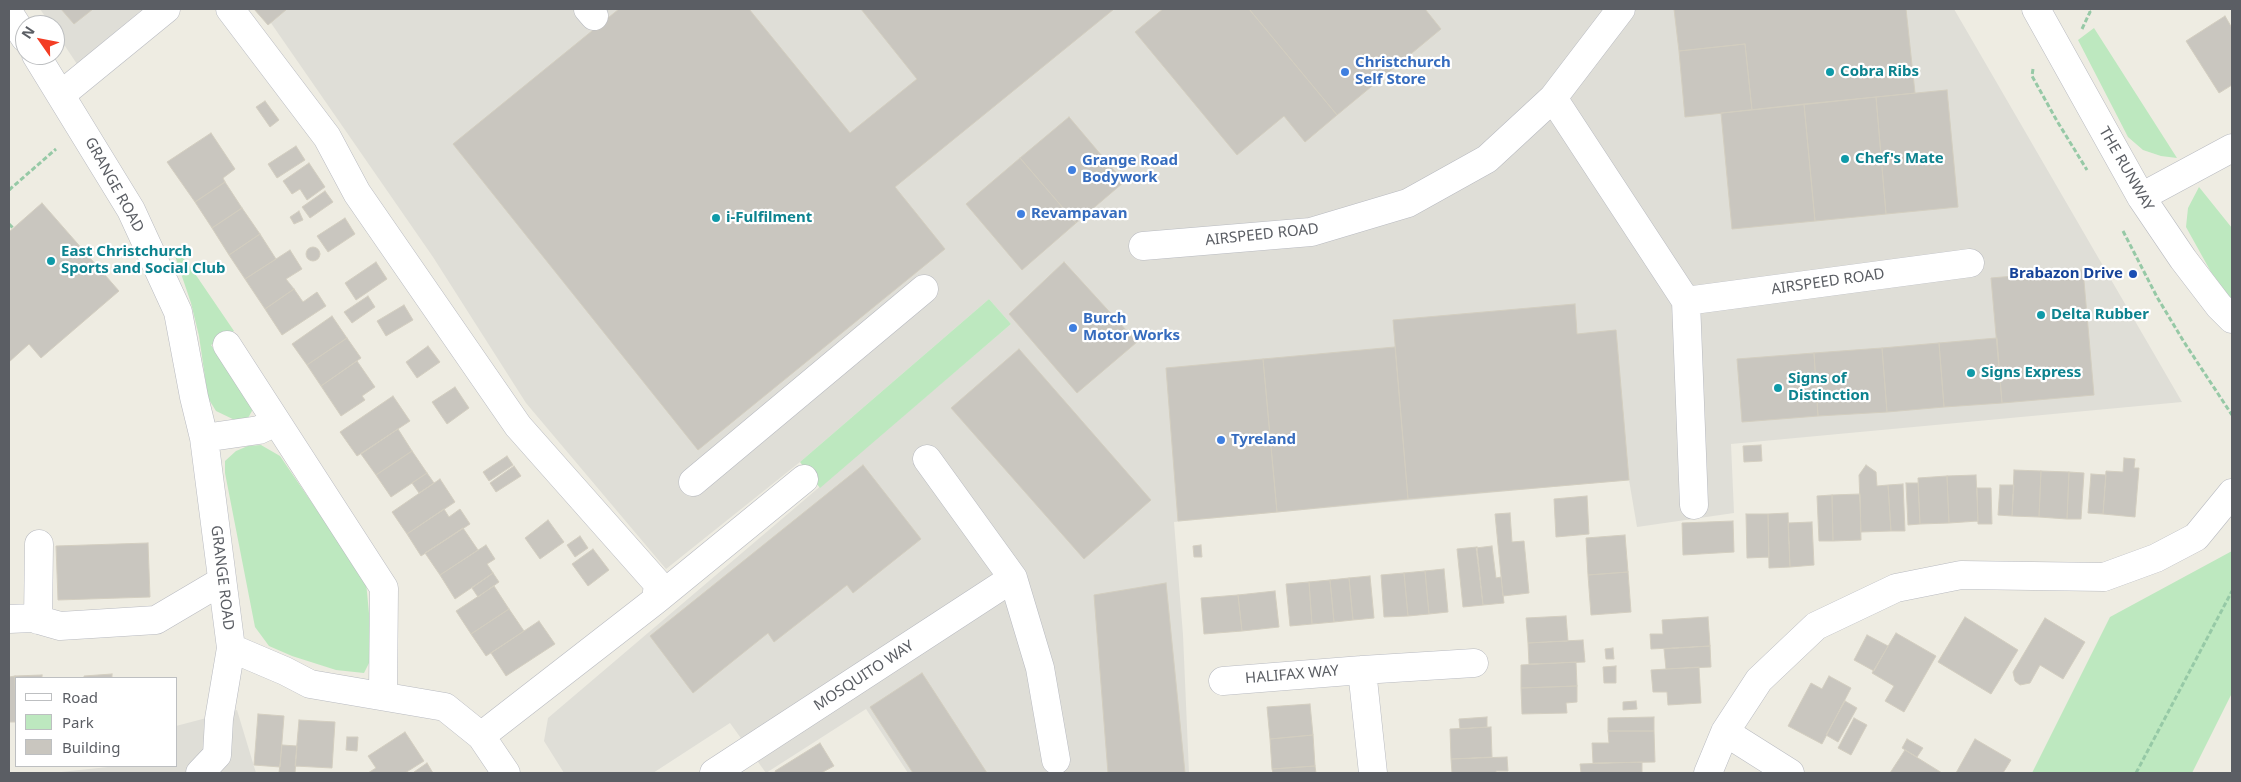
<!DOCTYPE html>
<html>
<head>
<meta charset="utf-8">
<style>
	body { margin:0 }
	#map { position:relative; width:2241px; height:782px; overflow:hidden; background:#eeece2; font-family:"Noto Sans",sans-serif }
	canvas { display:block }
	.frame { position:absolute; inset:0; border:10px solid #5b5e64; pointer-events:none }
	.legend { position:absolute; left:15px; top:677px; width:162px; height:90px; box-sizing:border-box; background:#fff; border:1px solid #bdbfc1; margin:0; padding:6px 9px; list-style:none; font-size:15px; color:#5b5e64 }
	.legend li { display:flex; align-items:center; gap:10px; height:25px }
	.legend b { width:25px; border:1px solid #bdbfc1 }
	.north { position:absolute; left:15px; top:15px; width:50px; height:50px; box-sizing:border-box; background:#fff; border:1px solid #bdbfc1; border-radius:50%; rotate:303deg; font-size:14px; font-weight:700; line-height:20px; text-align:center; color:#5b5e64 }
	.north::after { content:''; display:block; margin:auto; width:18px; height:22px; background:#f33d24; clip-path:polygon(50% 0,100% 100%,50% 72%,0 100%) }
</style>
</head>
<body>
<div id="map">
<canvas width="2241" height="782"></canvas>
<div class="frame"></div>
<ul class="legend">
<li><b style="height:6px;background:#fff"></b>Road</li>
<li><b style="height:14px;background:#bde8bf"></b>Park</li>
<li><b style="height:14px;background:#c9c6bf"></b>Building</li>
</ul>
<div class="north">N</div>
</div>
<script>
const c = document.querySelector('canvas').getContext('2d');
c.lineJoin = 'round';
function fill(path, color) {
  c.fillStyle = color;
  c.fill(path, 'evenodd');
}
function toPath(rows) {
  const path = new Path2D();
  for (const r of rows) {
    if (r.length === 3) {
      path.moveTo(r[0] + r[2], r[1]);
      path.arc(r[0], r[1], r[2], 0, 2 * Math.PI);
      continue;
    }
    path.moveTo(r[0], r[1]);
    for (let i = 2; i < r.length; i += 2) path.lineTo(r[i], r[i + 1]);
  }
  return path;
}
function strokePath(path, color, width, dash) {
  c.strokeStyle = color;
  c.lineWidth = width;
  c.lineCap = dash ? 'butt' : 'round';
  c.setLineDash(dash || []);
  c.stroke(path);
}
function write(font, color, halo, rows, align = 'center') {
  c.font = font + ' "Noto Sans",sans-serif';
  c.lineWidth = 4.5;
  c.setLineDash([]);
  c.textBaseline = 'middle';
  c.strokeStyle = halo;
  c.fillStyle = color;
  for (const [text, x, y, turn = 0] of rows) {
    c.save();
    c.translate(x, y);
    c.rotate((+turn || 0) * Math.PI / 180);
    c.textAlign = isNaN(turn) ? turn : align;
    if (halo) c.strokeText(text, 0, 0);
    c.fillText(text, 0, 0);
    c.restore();
  }
}
fill(toPath([
	[40,9,143,9,77,64,55,31,55,25,51,25],
	[254,9,1954,9,2182,402,1731,444,1734,513,1637,527,1629,480,1174,522,1183,635,1189,773,908,773,866,709,766,773,730,723,653,773,564,773,544,741,548,718,1011,324,989,299,800,462,666,569,526,403,433,257,271,23,268,25],
	[237,710,256,773,52,773,117,766,176,766,176,726]
]), '#dfded7');
fill(toPath([
	[2094,28,2177,158,2161,156,2143,150,2128,137,2078,40],
	[2199,187,2232,228,2232,300,2211,272,2186,227,2188,208],
	[172,247,187,262,234,331,211,345,251,402,252,411,248,418,241,423,216,411,208,398,199,336,191,303],
	[989,299,1011,324,820,488,800,462],
	[261,445,280,456,366,582,373,655,364,673,336,670,292,656,269,646,255,627,225,473,225,461,236,451,248,446],
	[2232,551,2232,693,2192,773,2032,773,2110,617]
]), '#bde8bf');
const building = toPath([
	[61,9,93,9,74,24,61,9],
	[254,9,287,9,268,25,254,9],
	[619,9,749,9,850,133,917,79,861,9,1114,9,895,187,945,249,698,450,453,144,619,9],
	[1163,9,1249,9,1337,115,1305,142,1284,116,1237,155,1135,32,1163,9],
	[1249,9,1425,9,1441,29,1337,115,1249,9],
	[1674,9,1906,9,1915,93,1752,110,1745,44,1679,51,1674,9],
	[2225,16,2232,28,2232,85,2219,93,2186,41,2225,16],
	[1745,44,1752,110,1685,117,1679,51,1745,44],
	[1947,90,1958,207,1886,214,1876,97,1947,90],
	[1876,97,1886,214,1815,221,1804,104,1876,97],
	[265,101,279,120,270,127,256,107,265,101],
	[1804,104,1815,221,1732,229,1721,113,1804,104],
	[1069,117,1124,182,1076,223,1020,158,1069,117],
	[211,133,235,169,223,178,225,182,195,202,167,162,211,133],
	[296,146,305,160,277,178,268,164,296,146],
	[1020,158,1076,223,1022,270,966,204,1020,158],
	[309,163,325,187,307,200,300,189,292,194,283,181,309,163],
	[225,182,242,208,212,228,195,202,225,182],
	[325,191,333,202,310,218,302,207,325,191],
	[42,203,119,291,41,358,29,344,9,362,9,232,42,203],
	[242,208,260,234,229,255,212,228,242,208],
	[299,211,303,220,294,224,290,217,299,211],
	[345,218,355,234,328,252,317,236,345,218],
	[260,234,276,259,245,279,229,255,260,234],
	[313,254,7],
	[290,250,302,269,286,279,294,289,265,309,245,279,290,250],
	[376,262,387,279,356,300,345,283,376,262],
	[1064,262,1137,342,1077,393,1009,314,1064,262],
	[2083,270,2094,395,2002,403,1991,278,2083,270],
	[294,289,303,302,317,292,326,306,282,335,265,309,294,289],
	[368,296,375,307,352,323,344,312,368,296],
	[1575,304,1577,334,1616,330,1629,480,1408,499,1393,320,1575,304],
	[404,305,413,320,386,336,377,321,404,305],
	[332,316,347,338,307,365,292,344,332,316],
	[347,338,361,358,321,386,307,365,347,338],
	[1997,338,2002,403,1944,407,1939,343,1997,338],
	[1939,343,1944,407,1887,412,1882,348,1939,343],
	[428,346,440,362,417,378,406,362,428,346],
	[1395,347,1408,499,1277,512,1263,359,1395,347],
	[1882,348,1887,412,1818,416,1814,353,1882,348],
	[1019,349,1151,500,1084,559,951,408,1019,349],
	[1814,353,1818,416,1742,422,1737,359,1814,353],
	[1263,359,1277,512,1178,521,1166,368,1263,359],
	[357,361,375,387,362,396,365,400,341,416,321,386,357,361],
	[455,387,469,408,447,424,432,402,455,387],
	[393,396,410,421,357,456,340,432,393,396],
	[398,429,412,451,376,475,361,454,398,429],
	[1761,445,1762,461,1744,462,1743,446,1761,445],
	[412,451,427,473,391,497,376,475,412,451],
	[507,456,513,465,489,481,483,472,507,456],
	[2124,458,2135,459,2134,468,2139,468,2135,517,2103,514,2106,471,2123,472,2124,458],
	[863,465,921,539,853,593,847,585,774,642,768,633,693,693,650,636,863,465],
	[1866,465,1876,472,1877,486,1888,485,1891,531,1861,532,1859,475,1866,465],
	[514,466,521,476,496,492,490,483,514,466],
	[2014,470,2041,471,2039,517,2012,516,2014,470],
	[2041,471,2069,472,2067,519,2039,517,2041,471],
	[2069,472,2084,473,2081,519,2067,519,2069,472],
	[427,473,434,483,419,493,412,483,427,473],
	[2091,474,2106,475,2103,514,2088,513,2091,474],
	[1976,475,1978,521,1949,523,1947,476,1976,475],
	[1947,476,1949,523,1920,524,1918,478,1947,476],
	[440,479,455,502,407,534,392,512,440,479],
	[1906,483,1918,483,1920,524,1908,525,1906,483],
	[1903,484,1905,531,1891,531,1888,485,1903,484],
	[2000,485,2014,485,2012,516,1998,515,2000,485],
	[1977,488,1991,488,1992,524,1978,524,1977,488],
	[1860,494,1861,540,1833,541,1832,495,1860,494],
	[1832,495,1833,541,1819,541,1817,496,1832,495],
	[1587,496,1589,534,1556,537,1554,499,1587,496],
	[444,509,449,517,460,509,470,524,421,556,407,534,444,509],
	[1510,513,1512,542,1524,541,1529,593,1503,596,1495,514,1510,513],
	[1788,513,1790,567,1769,568,1768,514,1788,513],
	[1746,514,1768,514,1769,557,1747,558,1746,514],
	[548,520,564,542,540,559,525,538,548,520],
	[1733,521,1734,552,1683,555,1682,523,1733,521],
	[1812,522,1814,565,1790,567,1788,523,1812,522],
	[463,528,478,550,440,575,425,553,463,528],
	[1625,535,1628,572,1588,575,1586,538,1625,535],
	[580,536,588,548,575,557,567,545,580,536],
	[148,543,150,597,58,600,56,546,148,543],
	[486,545,495,559,487,564,493,573,455,599,440,575,486,545],
	[1201,545,1202,557,1194,557,1193,546,1201,545],
	[1492,546,1496,578,1501,577,1504,603,1483,605,1476,548,1492,546],
	[1477,547,1483,605,1463,607,1457,549,1477,547],
	[593,549,609,570,588,586,572,564,593,549],
	[1444,569,1448,612,1429,614,1425,571,1444,569],
	[1425,571,1429,614,1408,616,1404,573,1425,571],
	[1628,572,1631,612,1591,615,1588,575,1628,572],
	[493,573,499,582,478,597,472,588,493,573],
	[1404,573,1408,616,1384,617,1381,575,1404,573],
	[1370,576,1374,618,1353,620,1349,578,1370,576],
	[1349,578,1353,620,1334,622,1330,580,1349,578],
	[1330,580,1334,622,1312,624,1309,582,1330,580],
	[1309,582,1312,624,1290,626,1286,584,1309,582],
	[1166,583,1185,773,1108,773,1094,595,1166,583],
	[494,586,509,609,471,634,456,611,494,586],
	[1275,591,1279,627,1242,631,1238,595,1275,591],
	[1238,595,1242,631,1204,634,1201,598,1238,595],
	[509,609,524,631,486,656,471,634,509,609],
	[1566,616,1568,641,1528,643,1526,618,1566,616],
	[1708,617,1710,646,1651,649,1650,634,1663,634,1662,620,1708,617],
	[1965,617,2018,650,1991,694,1938,662,1965,617],
	[2045,618,2085,642,2063,679,2040,665,2030,683,2020,685,2015,681,2013,672,2045,618],
	[539,621,555,644,506,676,491,653,539,621],
	[1896,633,1936,656,1904,712,1885,701,1894,686,1872,673,1896,633],
	[1867,635,1888,646,1874,671,1854,660,1867,635],
	[1583,640,1585,662,1529,664,1528,643,1583,640],
	[1710,646,1711,667,1666,669,1664,649,1710,646],
	[1613,648,1614,659,1606,659,1605,649,1613,648],
	[1576,662,1577,686,1521,688,1521,665,1576,662],
	[1616,666,1616,683,1604,683,1603,667,1616,666],
	[1699,667,1701,703,1668,705,1667,692,1653,692,1651,670,1699,667],
	[922,673,987,773,913,773,870,707,922,673],
	[112,674,112,678,84,678,84,676,112,674],
	[42,675,42,678,16,678,16,711,15,676,42,675],
	[15,676,16,722,9,722,9,677,15,676],
	[1829,676,1851,688,1822,744,1788,726,1811,683,1822,689,1829,676],
	[1577,686,1577,702,1566,703,1567,713,1522,714,1521,688,1577,686],
	[1636,701,1637,709,1623,710,1623,702,1636,701],
	[1845,701,1857,708,1838,742,1826,735,1845,701],
	[1310,704,1313,735,1270,739,1267,707,1310,704],
	[258,714,284,716,280,767,254,765,258,714],
	[1487,717,1487,727,1460,729,1459,719,1487,717],
	[1654,717,1654,731,1608,731,1608,718,1654,717],
	[1854,718,1867,725,1851,755,1838,748,1854,718],
	[299,720,335,722,332,768,295,766,299,720],
	[1491,727,1492,757,1451,759,1450,729,1491,727],
	[1608,731,1654,731,1655,762,1593,763,1592,743,1609,743,1608,731],
	[405,732,424,761,405,773,368,773,376,768,368,756,405,732],
	[1313,735,1315,766,1272,769,1270,739,1313,735],
	[347,737,358,737,357,751,346,750,347,737],
	[1907,739,1923,748,1917,757,1902,748,1907,739],
	[1975,739,2011,760,2003,773,1956,773,1975,739],
	[820,743,834,766,821,773,776,773,775,771,820,743],
	[282,745,297,746,295,773,279,773,282,745],
	[1905,750,1942,773,1890,773,1905,750],
	[1507,757,1508,771,1496,771,1496,773,1452,773,1451,759,1507,757],
	[1642,762,1642,773,1581,773,1580,764,1642,762],
	[427,763,433,773,415,773,414,772,427,763],
	[1315,766,1316,773,1273,773,1272,769,1315,766]
]);
fill(building, '#c9c6bf');
strokePath(building, '#d3cec0', 1);
const minor = toPath([
	[230,9,327,137,357,193,518,426,658,584,656,600,481,736],
	[588,9,594,16],
	[2036,9,2141,197,2183,259,2219,306,2232,319],
	[9,13,25,38],
	[36,55,131,210,178,312,194,397,204,438,231,648,285,671,310,684,445,707,481,736,506,773],
	[62,94,166,9],
	[1553,98,1686,301,1970,263],
	[2141,197,2232,148],
	[1143,246,1311,232,1408,203,1487,159,1553,98,1621,9],
	[1686,301,1694,505],
	[227,345,384,588,383,696],
	[204,438,259,430,276,422],
	[927,459,1013,578,1040,668,1056,760],
	[693,482,924,289],
	[656,600,804,479],
	[9,619,32,618,60,626,156,620,222,581],
	[38,620,39,544],
	[1223,681,1362,670],
	[1725,732,1790,773],
	[200,773,217,755,219,719,231,648],
	[714,773,1013,578],
	[1373,773,1362,670,1474,663],
	[1708,773,1725,732,1759,680,1816,626,1896,588,1961,575,2104,577,2156,558,2196,537,2232,493]
]);
strokePath(minor, '#b8bac0', 29);
strokePath(toPath([
	[2082,29,2090,12,2088,9],
	[2033,69,2032,76,2057,121,2087,170],
	[9,190,56,149],
	[9,224,13,228],
	[2123,231,2157,297,2184,342,2232,415],
	[2136,773,2232,591]
]), '#96c9a6', 3, [5, 2.5]);
strokePath(minor, '#fff', 28);
for (const [x, y, r, color] of [
	[1345,72,5,"#3f7fe0"],
	[1830,72,5,"#0f9aa8"],
	[1845,159,5,"#0f9aa8"],
	[1072,170,5,"#3f7fe0"],
	[1021,214,5,"#3f7fe0"],
	[716,218,5,"#0f9aa8"],
	[51,261,5,"#0f9aa8"],
	[2133,274,5,"#1a4fb4"],
	[2041,315,5,"#0f9aa8"],
	[1073,328,5,"#3f7fe0"],
	[1971,373,5,"#0f9aa8"],
	[1778,388,5,"#0f9aa8"],
	[1221,440,5,"#3f7fe0"]
]) {
  const dot = new Path2D();
  dot.arc(x, y, r, 0, 2 * Math.PI);
  c.fillStyle = color;
  c.fill(dot);
  strokePath(dot, '#fff', 2);
}
write('bold 15px', '#366cbe', '#fff', [
	["Christchurch",1355,63],
	["Self Store",1355,80],
	["Grange Road",1082,161],
	["Bodywork",1082,178],
	["Revampavan",1031,214],
	["Burch",1083,319],
	["Motor Works",1083,336],
	["Tyreland",1231,440]
], 'left');
write('bold 15px', '#0d838f', '#fff', [
	["Cobra Ribs",1840,72],
	["Chef's Mate",1855,159],
	["i-Fulfilment",726,218],
	["East Christchurch",61,252],
	["Sports and Social Club",61,269],
	["Delta Rubber",2051,315],
	["Signs Express",1981,373],
	["Signs of",1788,379],
	["Distinction",1788,396]
], 'left');
write('15px', '#5b5e64', '#fff', [
	["THE RUNWAY",2126,169,60],
	["GRANGE ROAD",114,185,61],
	["AIRSPEED ROAD",1262,235,-6],
	["AIRSPEED ROAD",1828,282,-8],
	["GRANGE ROAD",222,578,83],
	["HALIFAX WAY",1292,675,-5],
	["MOSQUITO WAY",864,676,-33]
]);
write('bold 15px', '#164399', '#fff', [
	["Brabazon Drive",2123,274]
], 'right');
</script>
</body>
</html>
